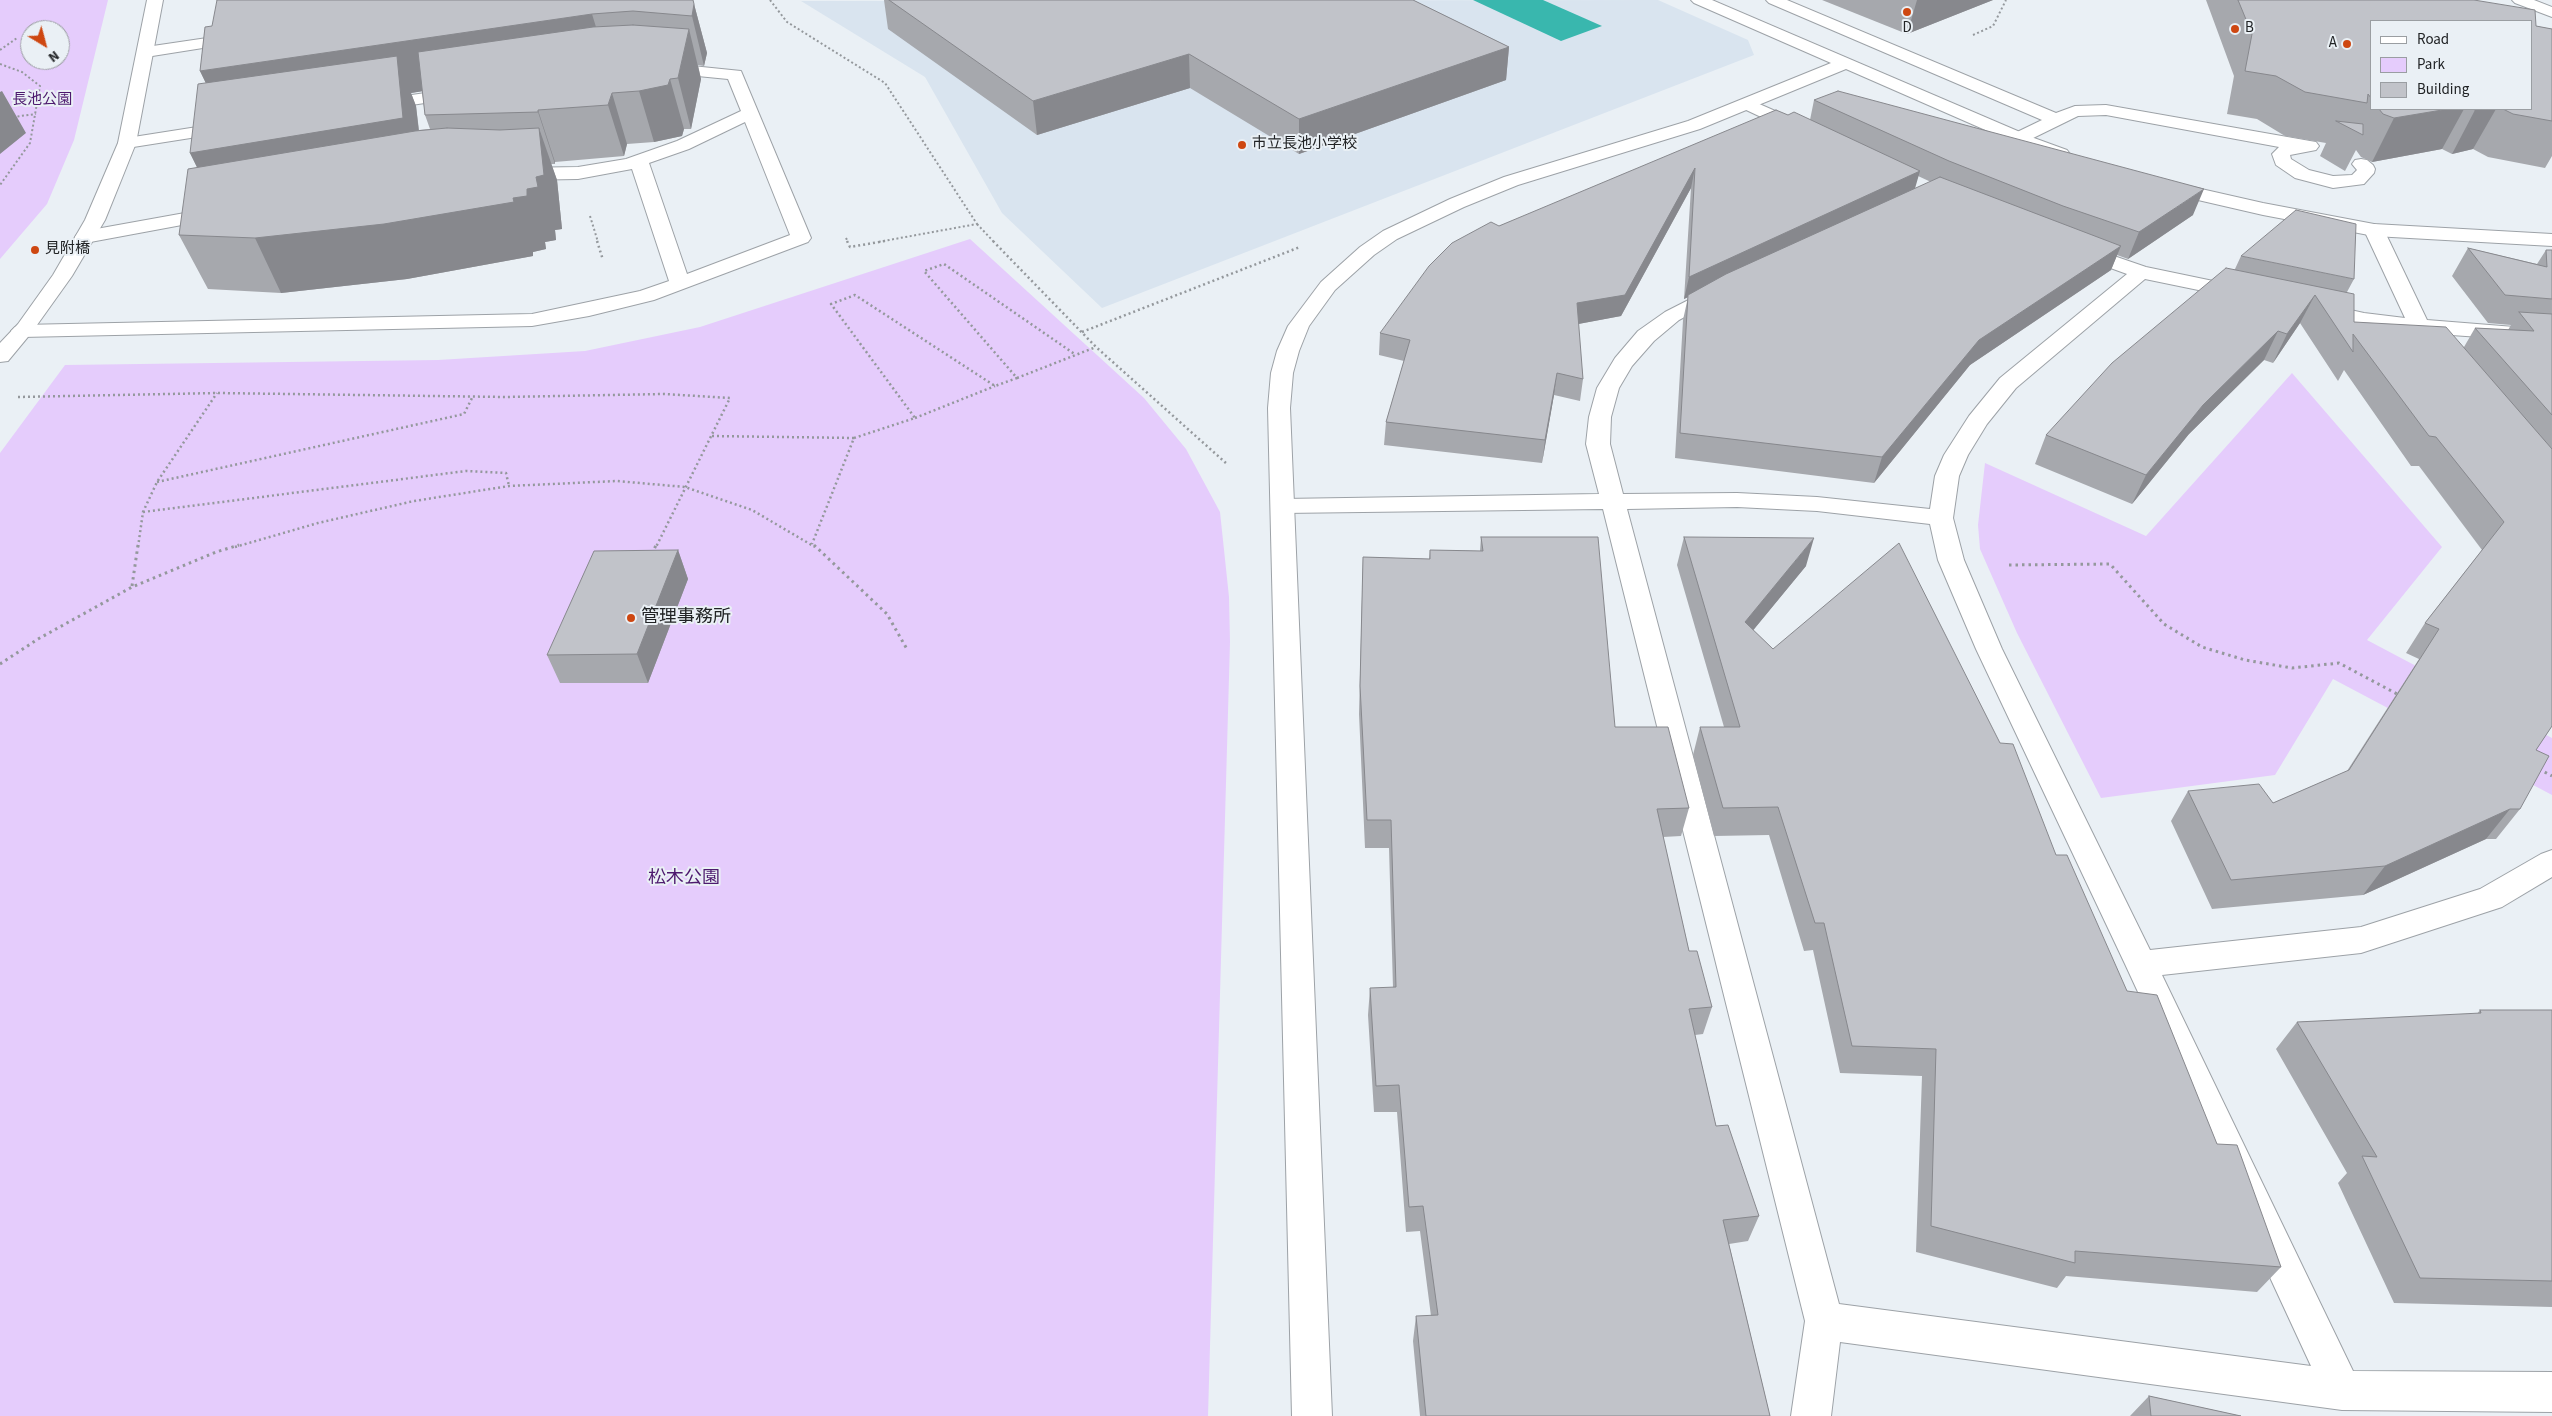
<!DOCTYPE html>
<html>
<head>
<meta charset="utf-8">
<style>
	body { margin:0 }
	#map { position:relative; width:2552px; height:1416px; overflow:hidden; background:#eaf0f5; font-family:"Source Sans 3",sans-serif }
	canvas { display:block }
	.legend { position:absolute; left:2370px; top:20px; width:162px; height:90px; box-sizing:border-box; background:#eaf0f5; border:1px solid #9a9ea2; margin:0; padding:6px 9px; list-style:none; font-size:15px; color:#212325 }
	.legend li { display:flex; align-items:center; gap:10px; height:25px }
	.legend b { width:25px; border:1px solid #9a9ea2 }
	.north { position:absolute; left:20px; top:20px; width:50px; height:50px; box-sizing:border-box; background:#eaf0f5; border:1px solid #9a9ea2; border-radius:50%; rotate:143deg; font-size:14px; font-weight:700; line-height:20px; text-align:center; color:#212325 }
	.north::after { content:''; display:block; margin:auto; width:18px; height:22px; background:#ce4711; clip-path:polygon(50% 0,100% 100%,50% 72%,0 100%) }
</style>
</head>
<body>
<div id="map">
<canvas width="2552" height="1416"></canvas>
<ul class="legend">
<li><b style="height:6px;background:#fff"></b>Road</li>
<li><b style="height:14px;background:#e5ccfc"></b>Park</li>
<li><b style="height:14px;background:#c1c3c9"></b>Building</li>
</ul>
<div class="north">N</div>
</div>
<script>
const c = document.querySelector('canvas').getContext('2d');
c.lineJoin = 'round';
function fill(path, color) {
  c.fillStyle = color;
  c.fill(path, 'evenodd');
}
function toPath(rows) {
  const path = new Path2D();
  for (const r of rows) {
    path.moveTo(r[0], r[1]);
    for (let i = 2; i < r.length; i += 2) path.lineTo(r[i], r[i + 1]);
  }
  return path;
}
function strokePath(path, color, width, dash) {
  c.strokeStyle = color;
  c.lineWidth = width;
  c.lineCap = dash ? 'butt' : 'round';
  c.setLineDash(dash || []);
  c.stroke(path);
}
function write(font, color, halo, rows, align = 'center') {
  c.font = font + ' "Source Sans 3","Noto Sans JP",sans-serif';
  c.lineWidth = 4;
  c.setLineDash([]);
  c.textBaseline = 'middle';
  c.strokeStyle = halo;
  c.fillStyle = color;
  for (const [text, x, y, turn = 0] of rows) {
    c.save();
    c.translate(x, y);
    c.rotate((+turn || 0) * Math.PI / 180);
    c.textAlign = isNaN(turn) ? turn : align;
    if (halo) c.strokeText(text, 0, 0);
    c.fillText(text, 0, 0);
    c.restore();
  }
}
fill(toPath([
	[1658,0,1748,40,1754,55,1102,308,1002,213,925,77,801,1]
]), '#d9e4ef');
fill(toPath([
	[0,0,108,0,74,140,47,204,0,259],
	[30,30,60,30,60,60,30,60],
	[970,239,1144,398,1186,449,1220,512,1229,597,1230,642,1208,1416,0,1416,0,453,65,365,438,360,585,351,700,327],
	[2292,373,2442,547,2367,640,2552,738,2552,795,2333,679,2275,775,2101,798,2017,633,1980,549,1978,525,1985,463,2146,536]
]), '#e5ccfc');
fill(toPath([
	[1473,0,1543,0,1602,26,1561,41]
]), '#39b7ae');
const lane = toPath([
	[1766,0,1787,0,2056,113,2075,106,2106,105,2310,141,2316,142,2319,146,2316,150,2290,155,2291,159,2309,170,2333,176,2352,175,2357,170,2352,164,2355,160,2361,159,2367,160,2373,165,2375,169,2374,173,2364,184,2333,188,2295,178,2276,165,2272,154,2279,147,2106,115,2078,116,2025,142,2013,142,2010,138,2013,134,2042,120,1769,3,1766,0],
	[241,33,249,38,247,41,146,57,138,52,146,47,241,33],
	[663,63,741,71,811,238,808,242,654,300,589,316,532,326,22,337,15,335,11,331,15,327,22,325,532,314,640,291,669,281,632,169,578,179,518,180,511,178,509,174,511,170,518,168,578,167,626,159,677,141,741,111,728,79,657,72,655,68,657,64,663,63],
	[745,122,790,235,687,274,649,163,689,149,745,122],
	[459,88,465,89,468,93,465,97,378,110,372,109,369,105,372,101,378,100,459,88],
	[229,122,235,123,238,127,235,131,127,148,121,147,118,143,121,139,127,138,229,122],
	[218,207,225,209,228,213,225,217,85,243,78,241,75,237,78,233,85,231,218,207]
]);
const street = toPath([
	[1748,99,1807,125,1810,129,1807,133,1795,133,1742,108,1739,104,1742,100,1748,99],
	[2374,224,2381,226,2384,230,2427,320,2552,330,2552,342,2437,334,2440,337,2437,342,2429,343,2421,342,2412,331,2364,325,2312,313,2309,309,2312,305,2319,303,2364,313,2405,318,2364,230,2367,226,2374,224],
	[2079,244,2146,267,2242,287,2249,289,2252,293,2249,297,2242,299,2145,279,2016,388,1987,424,1968,455,1959,476,1953,518,1964,560,2002,649,2150,950,2361,927,2480,889,2541,854,2552,850,2552,877,2502,907,2361,953,2162,975,2353,1371,2552,1372,2552,1412,2342,1410,1840,1342,1831,1416,1791,1416,1805,1321,1603,509,1283,513,1274,511,1271,506,1274,501,1283,499,1599,494,1586,444,1589,417,1597,388,1615,358,1638,331,1665,312,1718,285,1725,287,1728,291,1725,295,1679,320,1654,341,1632,366,1619,388,1611,417,1610,444,1623,494,1737,493,1817,497,1930,509,1935,476,1944,455,1969,416,2000,378,2127,274,2072,254,2069,250,2072,246,2079,244],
	[1737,507,1817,511,1930,524,1938,560,1976,649,2125,964,2311,1366,1839,1304,1627,509,1737,507]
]);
const secondary = toPath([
	[147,0,163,0,136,143,122,178,105,220,72,276,32,332,8,361,0,362,0,343,18,324,53,275,85,220,118,143,147,0],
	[1691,0,1712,0,2034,138,2067,150,2070,154,2067,158,2061,159,2022,146,1846,69,1700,129,1518,185,1464,207,1397,239,1374,255,1335,290,1309,326,1299,351,1293,373,1290,408,1332,1416,1292,1416,1268,408,1271,373,1277,351,1288,326,1321,282,1360,247,1383,231,1450,199,1504,177,1688,121,1831,63,1694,3,1691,0],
	[2512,0,2534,0,2552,7,2552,17,2515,3,2512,0],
	[2166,181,2263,203,2374,224,2552,234,2552,246,2374,236,2263,215,2159,191,2157,187,2159,183,2166,181]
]);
strokePath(lane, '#9da2a7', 2);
strokePath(street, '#9da2a7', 2);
strokePath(secondary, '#9da2a7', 2);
strokePath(toPath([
	[770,0,787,22,885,83,977,224,878,242],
	[1973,35,1993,26,2006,0],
	[0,50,17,38],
	[0,64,22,72,40,86,30,143,0,185],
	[13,117,36,114],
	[590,216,598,242],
	[977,224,994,242],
	[846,238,848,242]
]), '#94989c', 2, [2, 2.5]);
strokePath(toPath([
	[597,241,603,260],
	[847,241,850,247,885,241],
	[993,241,1096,347,1227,464],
	[1082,332,1300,247],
	[1017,378,1096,347],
	[18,397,217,393,505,397,664,394,730,398,656,547],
	[915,418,995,386],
	[712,436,854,438,812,544],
	[854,438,915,418,831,304,855,295,995,386,1017,378,924,271,944,264,1076,355],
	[157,482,464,414,473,396],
	[143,512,466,471,506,473,509,486],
	[138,547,143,512,157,482,217,393],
	[235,547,318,523,414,501,509,486,617,481,685,487,752,510,815,547]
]), '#94989c', 2.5, [2, 3]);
strokePath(toPath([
	[814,545,887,614,908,651],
	[652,554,656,545],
	[2009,565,2110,564,2164,624,2202,647,2245,660,2292,668,2339,663,2399,695],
	[132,586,138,545],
	[0,664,38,639,132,587,216,552,239,545],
	[2539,769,2552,776]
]), '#94989c', 3, [2.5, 4]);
fill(lane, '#fff');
fill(street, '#fff');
fill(secondary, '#fff');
fill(toPath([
	[884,0,1413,0,1509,47,1506,80,1299,154,1190,88,1037,135,888,29],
	[1822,0,1993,0,1907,34],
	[2206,0,2474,0,2536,26,2552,29,2552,156,2545,168,2488,157,2473,149,2452,154,2442,149,2372,162,2361,157,2356,150,2345,171,2320,156,2326,143,2285,136,2257,119,2227,114,2234,76],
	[2371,21,2531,109,2371,109],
	[694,4,707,53,704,66,698,65,701,79,691,129,684,129,682,136,654,142,627,144,624,156,555,162,555,164,551,164,557,180,562,229,555,230,556,240,545,242,546,249,533,252,533,256,407,279,281,293,208,289,179,235,197,167,190,153,206,83,200,71,205,27],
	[422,91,425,115,430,129,419,130,416,106,411,93],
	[1814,100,2193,215,2128,259,2117,255,2111,270,1970,365,1874,483,1675,458,1683,320,1688,297,1684,299,1691,188,1621,316,1578,324,1583,379,1580,401,1554,395,1542,463,1384,445,1386,422,1404,361,1379,355,1380,333,1499,226,1788,115,1810,120],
	[1918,176,1931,182,1914,189],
	[2468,248,2537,264,2546,250,2552,250,2552,726,2536,750,2520,809,2496,839,2486,839,2363,895,2212,909,2171,821,2188,791,2273,803,2347,771,2419,659,2406,653,2425,623,2482,550,2419,466,2411,466,2344,370,2338,381,2300,323,2273,363,2264,360,2189,434,2132,504,2035,464,2046,435,2235,269,2241,256,2354,279,2347,292,2354,322,2464,347,2475,328,2508,330,2511,325,2488,323,2452,276],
	[1481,537,1615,727,1689,808,1681,836,1663,837,1689,951,1712,1007,1703,1034,1695,1035,1716,1126,1759,1216,1748,1241,1729,1244,1770,1416,1420,1416,1413,1341,1416,1316,1431,1316,1420,1231,1406,1232,1397,1112,1374,1112,1368,1015,1370,988,1393,988,1389,848,1365,848,1359,714,1363,557,1429,559,1430,550,1480,551],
	[1684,537,1806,566,1753,630,1773,649,2056,855,2127,991,2217,1144,2281,1267,2257,1292,2066,1276,2057,1288,1916,1252,1922,1076,1840,1073,1813,950,1804,951,1769,835,1714,836,1693,755,1700,727,1724,727,1677,565],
	[678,550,688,579,648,683,560,683,547,655],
	[2480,1010,2552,1010,2552,1307,2394,1303,2338,1183,2347,1173,2276,1049,2297,1022,2477,1014],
	[2149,1396,2241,1416,2130,1416]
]), '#a6a8ad');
fill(toPath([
	[1917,0,1993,0,1907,34],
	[694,4,707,53,704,66,692,16],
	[592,14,607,63,411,93,416,106,423,169,216,206,190,153,224,121,200,71],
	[689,29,701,79,691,129,678,78],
	[1509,47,1506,80,1299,154,1299,119],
	[1189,54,1190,88,1037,135,1033,101],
	[670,79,684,129,682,136,654,142,639,91],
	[2,91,26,133,0,154,0,92],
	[612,93,627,144,624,156,608,105],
	[2448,109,2464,109,2442,149,2372,162,2394,118],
	[2483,109,2496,109,2473,149,2452,154,2475,110],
	[538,110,555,162,555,164,538,112],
	[539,128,557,180,562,229,555,230,556,240,545,242,546,249,533,252,533,256,407,279,281,293,255,238,513,198,536,177],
	[1695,168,1691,188,1621,316,1573,325,1577,303],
	[1920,171,1914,192,1684,299,1689,277],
	[2204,189,2193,215,2128,259,2139,232],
	[2121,246,2111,270,1970,365,1874,483,1882,457,1979,340],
	[2315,295,2300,323,2273,363,2287,334],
	[2278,331,2264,360,2189,434,2132,504,2146,475,2203,405],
	[1557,373,1554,395,1542,463,1545,440],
	[1814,538,1806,566,1737,650,1745,622],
	[678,550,688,579,648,683,637,654],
	[2510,809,2486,839,2363,895,2385,866]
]), '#87888d');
const building = toPath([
	[217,0,693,0,694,4,692,16,633,11,592,14,200,71,205,27,212,26,217,0],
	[889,0,1413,0,1509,47,1299,119,1189,54,1033,101,889,0],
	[2238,0,2474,0,2535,10,2536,26,2552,29,2552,121,2513,114,2503,109,2531,109,2531,21,2371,21,2371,98,2368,94,2367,103,2305,92,2276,76,2245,71,2252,34,2238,0],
	[633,25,689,29,678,78,670,79,668,85,639,91,612,93,608,105,538,110,538,112,425,115,418,52,593,27,633,25],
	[397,56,403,118,190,153,198,84,397,56],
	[1838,91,2204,189,2139,232,2063,206,1949,161,1814,100,1838,91],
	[2379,109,2448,109,2394,118,2383,114,2379,109],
	[2472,109,2483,109,2475,110,2472,109],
	[1776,110,1788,115,1794,112,1920,171,1689,277,1695,168,1625,295,1577,303,1583,379,1557,373,1545,440,1386,422,1410,340,1380,333,1429,266,1452,243,1491,222,1499,226,1776,110],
	[2336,121,2363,124,2363,135,2336,121],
	[447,128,500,130,539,128,544,175,536,177,538,187,527,189,527,196,513,198,514,202,384,224,255,238,179,235,188,169,415,131,447,128],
	[1940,177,2121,246,1979,340,1882,457,1680,433,1688,295,1726,274,1940,177],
	[2296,210,2356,224,2354,279,2241,256,2296,210],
	[2468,248,2547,267,2546,250,2552,250,2552,299,2505,295,2468,248],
	[2226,268,2354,294,2354,322,2446,327,2552,449,2552,726,2536,750,2549,756,2520,809,2510,809,2385,866,2231,880,2188,791,2259,784,2273,803,2349,770,2439,629,2425,623,2504,522,2436,437,2429,436,2353,334,2353,352,2315,295,2287,334,2278,331,2203,405,2146,475,2046,435,2112,363,2226,268],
	[2519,312,2552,314,2552,415,2475,328,2534,331,2519,312],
	[1481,537,1598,537,1615,727,1668,727,1689,808,1657,809,1689,951,1697,951,1712,1007,1689,1009,1716,1126,1728,1125,1759,1216,1723,1220,1770,1416,1426,1416,1416,1316,1438,1315,1423,1206,1409,1207,1399,1085,1376,1086,1370,988,1396,987,1391,820,1367,820,1360,686,1363,557,1430,559,1430,550,1483,551,1481,537],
	[1684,537,1814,538,1745,622,1773,649,1899,543,2000,743,2013,744,2056,855,2067,855,2127,991,2157,995,2217,1144,2237,1145,2281,1267,2075,1251,2075,1263,1931,1226,1936,1049,1852,1046,1824,923,1815,923,1778,807,1723,808,1700,727,1740,727,1684,537],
	[678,550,637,654,547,655,594,551,678,550],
	[2480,1010,2552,1010,2552,1281,2420,1278,2362,1156,2377,1157,2297,1022,2481,1013,2480,1010],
	[2149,1396,2241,1416,2151,1416,2149,1396]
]);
fill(building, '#c1c3c9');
strokePath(building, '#87888d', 1);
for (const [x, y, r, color] of [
	[1907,12,5,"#ce4711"],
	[2235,29,5,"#ce4711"],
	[2347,44,5,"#ce4711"],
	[1242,145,5,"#ce4711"],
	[35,250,5,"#ce4711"],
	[631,618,5,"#ce4711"]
]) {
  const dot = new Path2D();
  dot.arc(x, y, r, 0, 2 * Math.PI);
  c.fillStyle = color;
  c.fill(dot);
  strokePath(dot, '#eaf0f5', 2);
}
write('15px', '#212325', '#eaf0f5', [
	["D",1907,29,"center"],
	["B",2245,29],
	["A",2337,44,"right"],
	["市立長池小学校",1252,145],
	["見附橋",45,250]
], 'left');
write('15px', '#4d1a6e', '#eaf0f5', [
	["長池公園",42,101]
]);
write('18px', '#212325', '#eaf0f5', [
	["管理事務所",641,618]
], 'left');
write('18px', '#4d1a6e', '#eaf0f5', [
	["松木公園",684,879]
]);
</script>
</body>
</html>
